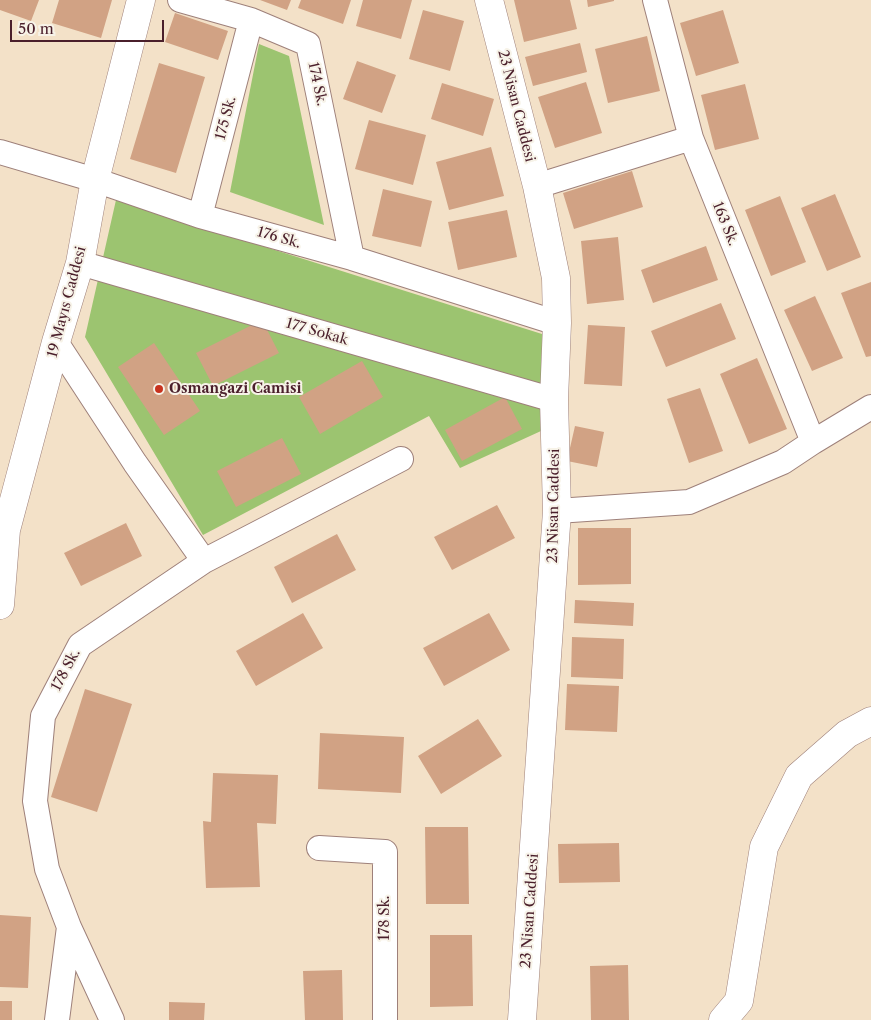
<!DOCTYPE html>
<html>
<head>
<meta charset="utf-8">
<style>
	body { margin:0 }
	#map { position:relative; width:871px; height:1020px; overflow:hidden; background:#f3e1c8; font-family:"Libre Caslon Text",serif }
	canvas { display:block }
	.scale { position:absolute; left:10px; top:20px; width:154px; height:22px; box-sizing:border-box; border:2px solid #4a1f2b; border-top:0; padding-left:6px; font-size:15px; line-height:18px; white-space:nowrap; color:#4a1f2b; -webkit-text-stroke:4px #f7f3e8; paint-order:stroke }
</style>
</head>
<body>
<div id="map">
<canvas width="871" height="1020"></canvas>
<div class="scale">50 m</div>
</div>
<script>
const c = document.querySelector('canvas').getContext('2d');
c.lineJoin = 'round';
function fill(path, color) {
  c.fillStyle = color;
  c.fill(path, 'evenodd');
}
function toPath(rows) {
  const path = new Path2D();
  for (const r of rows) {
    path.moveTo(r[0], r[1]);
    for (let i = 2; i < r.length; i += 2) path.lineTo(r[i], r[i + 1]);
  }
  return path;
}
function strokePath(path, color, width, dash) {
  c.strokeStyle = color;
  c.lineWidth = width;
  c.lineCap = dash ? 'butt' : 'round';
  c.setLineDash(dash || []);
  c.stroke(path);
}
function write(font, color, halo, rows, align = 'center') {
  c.font = font + ' "Libre Caslon Text",serif';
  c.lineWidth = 4;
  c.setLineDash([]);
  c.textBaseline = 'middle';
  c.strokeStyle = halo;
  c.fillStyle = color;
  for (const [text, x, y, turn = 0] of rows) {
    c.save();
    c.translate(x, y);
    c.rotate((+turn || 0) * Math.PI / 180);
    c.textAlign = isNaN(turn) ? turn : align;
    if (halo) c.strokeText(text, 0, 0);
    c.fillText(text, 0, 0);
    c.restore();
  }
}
fill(toPath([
	[259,44,289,56,324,225,230,192],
	[116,200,542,334,541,431,460,468,429,416,203,535,85,337]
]), '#9cc470');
fill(toPath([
	[0,0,39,0,31,21,0,10],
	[59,0,112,0,101,38,52,23],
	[260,0,291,0,287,10],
	[301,0,351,0,343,24,298,8],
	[363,0,412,0,401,39,356,26],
	[514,0,570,0,577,29,524,42],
	[587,0,614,0,614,1,588,7],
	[423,10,464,21,450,71,409,59],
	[723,10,739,63,696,76,680,23],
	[175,13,228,31,218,60,165,42],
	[647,36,660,91,608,103,595,49],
	[580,43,587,72,533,86,525,57],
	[357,61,396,75,382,113,343,99],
	[159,63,205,77,176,173,130,159],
	[586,82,602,133,555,148,538,97],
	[442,83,494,99,483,136,431,119],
	[745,84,759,139,715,150,701,95],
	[369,120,426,135,413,185,355,169],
	[491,147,504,196,449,210,436,162],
	[632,171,643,207,574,229,563,193],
	[383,189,432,201,421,247,372,236],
	[835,194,861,257,827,271,801,208],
	[780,196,806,262,771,276,745,210],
	[507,210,517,257,458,270,448,222],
	[618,237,624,300,587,304,581,241],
	[706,246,718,280,653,303,641,270],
	[871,282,871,356,866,357,841,293],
	[815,296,843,358,812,371,784,310],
	[721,303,736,339,666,367,651,331],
	[262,320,279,353,213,386,196,353],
	[588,325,625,327,622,386,584,384],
	[154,343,200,411,164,435,118,367],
	[757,358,787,429,749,444,720,374],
	[362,361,383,397,320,434,299,397],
	[700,388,723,451,689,463,667,399],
	[505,397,522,429,462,461,445,430],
	[575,426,604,432,597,467,567,461],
	[282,438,301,474,236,507,217,471],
	[497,505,515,538,452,570,434,537],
	[126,523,142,556,81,586,64,553],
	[578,528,631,528,631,584,578,585],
	[337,534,356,570,292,603,274,567],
	[575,600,634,603,633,626,574,623],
	[303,613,323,648,256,686,236,651],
	[489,613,510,650,444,686,423,648],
	[572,637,624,639,623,679,571,677],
	[567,684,619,686,617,732,565,730],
	[85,689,132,704,97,812,51,797],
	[478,719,502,756,441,794,418,756],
	[320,733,404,737,401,793,318,789],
	[213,773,278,775,276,824,257,823,260,887,206,888,203,821,211,822],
	[425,827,468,827,469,904,426,904],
	[619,843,620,882,559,883,558,844],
	[0,915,31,917,28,988,0,987],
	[430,935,472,935,473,1006,430,1007],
	[628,965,629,1020,591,1020,590,966],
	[342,970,343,1020,305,1020,303,971],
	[0,1001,12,1001,12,1020,0,1020],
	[169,1002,205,1003,204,1020,169,1020]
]), '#d1a284');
const street = toPath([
	[180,0,251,20,308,44,352,258],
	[655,0,691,138,813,442],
	[0,152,95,180,200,216,352,258,557,323],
	[537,186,691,138],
	[200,216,251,20],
	[80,263,554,400],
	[56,342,135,463,204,561],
	[557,511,689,502,783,462,813,442,871,407],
	[319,848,385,852,385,1020],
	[57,1020,69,927],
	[112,1020,69,927,47,869,35,801,43,716,80,645,204,561,401,459]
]);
const secondary = toPath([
	[489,0,537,186,556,278,557,323,554,400,557,511,522,1020],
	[0,605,6,530,56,342,80,263,95,180,141,0],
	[723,1020,739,1001,764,847,799,776,847,734,871,721]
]);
strokePath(street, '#9e807a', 26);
strokePath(secondary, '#9e807a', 29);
strokePath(street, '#fff', 24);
strokePath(secondary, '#fff', 28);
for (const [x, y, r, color] of [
	[159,389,5,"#c8321e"]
]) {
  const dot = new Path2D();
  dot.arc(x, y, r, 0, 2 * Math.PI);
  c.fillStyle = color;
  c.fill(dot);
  strokePath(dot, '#f7f3e8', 2);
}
write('14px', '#4a1f2b', '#f7f3e8', [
	["174 Sk.",317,84,78],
	["23 Nisan Caddesi",516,106,76],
	["175 Sk.",226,118,-75],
	["163 Sk.",725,224,68],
	["176 Sk.",279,238,16],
	["19 Mayıs Caddesi",67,302,-75],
	["177 Sokak",317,332,16],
	["23 Nisan Caddesi",554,506,-89],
	["178 Sk.",66,670,-62],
	["23 Nisan Caddesi",530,911,-86],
	["178 Sk.",385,918,-90]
]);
write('bold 14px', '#4a1f2b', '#f7f3e8', [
	["Osmangazi Camisi",169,389]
], 'left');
</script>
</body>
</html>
